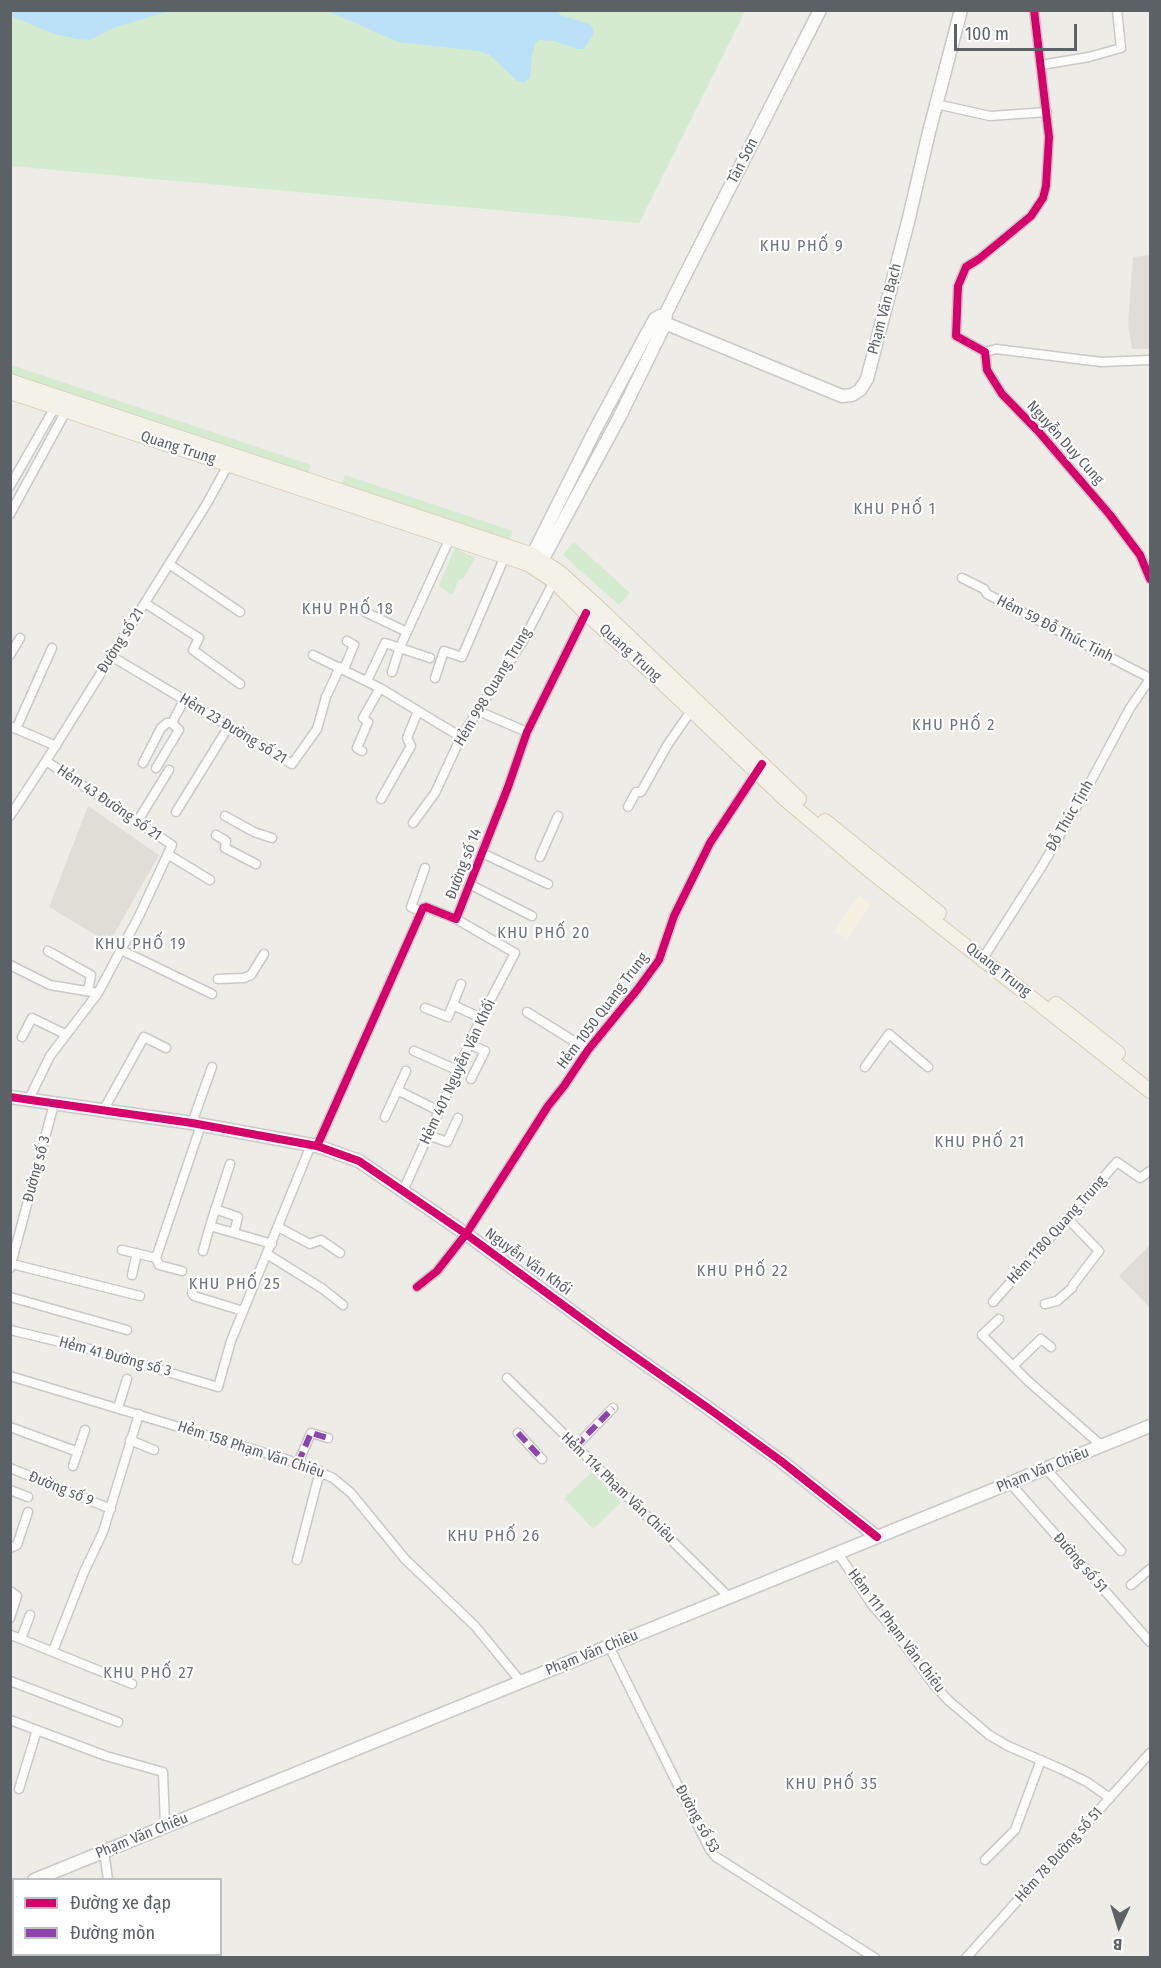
<!DOCTYPE html>
<html>
<head>
<meta charset="utf-8">
<style>
	body { margin:0 }
	#map { position:relative; width:1161px; height:1968px; overflow:hidden; background:#edece7; font-family:"Fira Sans Condensed",sans-serif }
	canvas { display:block }
	.frame { position:absolute; inset:0; border:12px solid #5c6166; pointer-events:none }
	.legend { position:absolute; left:12px; top:1878px; width:210px; height:78px; box-sizing:border-box; background:#fff; border:2px solid #bec0c2; margin:0; padding:8px 10px; list-style:none; font-size:18px; color:#5c6166 }
	.legend li { display:flex; align-items:center; gap:12px; height:30px }
	.legend b { width:30px; border:2px solid #bec0c2 }
	.north { position:absolute; left:1089px; top:1896px; width:60px; height:60px; -webkit-text-stroke:4px #fff; paint-order:stroke; rotate:184deg; font-size:16px; font-weight:700; line-height:24px; text-align:center; color:#5c6166 }
	.north::after { content:''; display:block; margin:auto; width:21px; height:27px; background:#5c6166; clip-path:polygon(50% 0,100% 100%,50% 72%,0 100%) }
	.scale { position:absolute; left:954px; top:24px; width:123px; height:27px; box-sizing:border-box; border:3px solid #5c6166; border-top:0; padding-left:8px; font-size:18px; line-height:21px; white-space:nowrap; color:#5c6166; -webkit-text-stroke:4px #fff; paint-order:stroke }
</style>
</head>
<body>
<div id="map">
<canvas width="1161" height="1968"></canvas>
<div class="frame"></div>
<ul class="legend">
<li><b style="height:8px;background:#d6006c"></b>Đường xe đạp</li>
<li><b style="height:8px;background:#8e44ad"></b>Đường mòn</li>
</ul>
<div class="north">B</div>
<div class="scale">100 m</div>
</div>
<script>
const c = document.querySelector('canvas').getContext('2d');
c.lineJoin = 'round';
function fill(path, color) {
  c.fillStyle = color;
  c.fill(path, 'evenodd');
}
function toPath(rows) {
  const path = new Path2D();
  for (const r of rows) {
    path.moveTo(r[0], r[1]);
    for (let i = 2; i < r.length; i += 2) path.lineTo(r[i], r[i + 1]);
  }
  return path;
}
function strokePath(path, color, width, dash) {
  c.strokeStyle = color;
  c.lineWidth = width;
  c.lineCap = dash ? 'butt' : 'round';
  c.setLineDash(dash || []);
  c.stroke(path);
}
function write(font, color, halo, rows, align = 'center') {
  c.font = font + ' "Fira Sans Condensed",sans-serif';
  c.lineWidth = 4.5;
  c.setLineDash([]);
  c.textBaseline = 'middle';
  c.strokeStyle = halo;
  c.fillStyle = color;
  for (const [text, x, y, turn = 0] of rows) {
    c.save();
    c.translate(x, y);
    c.rotate((+turn || 0) * Math.PI / 180);
    c.textAlign = isNaN(turn) ? turn : align;
    if (halo) c.strokeText(text, 0, 0);
    c.fillText(text, 0, 0);
    c.restore();
  }
}
fill(toPath([
	[859,895,871,904,847,940,834,931]
]), '#f7f0e0');
fill(toPath([
	[1150,255,1150,349,1132,349,1128,324,1133,257],
	[88,806,159,855,109,943,49,907],
	[1150,1245,1150,1308,1119,1276]
]), '#dfddd6');
fill(toPath([
	[10,11,745,11,639,223,11,166],
	[11,365,311,465,308,475,11,377],
	[345,475,513,531,508,541,341,486],
	[574,542,630,593,619,605,563,555],
	[455,548,475,558,464,578,459,580,452,595,439,586],
	[592,1472,621,1502,593,1529,564,1498]
]), '#d4ebd0');
fill(toPath([
	[11,10,169,10,169,11,113,28,90,40,78,39,54,34,13,17],
	[328,11,557,11,560,15,590,24,593,28,593,35,584,49,577,49,554,41,539,40,535,44,532,56,530,78,523,83,516,80,490,55,479,51,398,42]
]), '#bbe1f8');
const street = toPath([
	[1034,10,1049,137,1046,186,1043,198,1031,216,979,259,966,267,958,286,956,336,985,352,987,370,1002,394,1038,431,1110,515,1140,555,1150,579],
	[1041,65,1089,57,1121,48,1117,10],
	[936,104,990,116,1047,112],
	[985,352,996,349,1101,362,1150,360],
	[10,486,55,407],
	[10,514,66,411],
	[169,564,240,612],
	[962,578,984,589,987,594,1150,678],
	[145,603,199,638,193,650,240,684],
	[365,612,407,632],
	[10,655,20,638],
	[313,655,380,688,461,737],
	[111,656,292,764,317,729,326,697,340,667],
	[344,669,354,645,347,641],
	[392,672,400,647,450,538],
	[435,678,444,651,462,657,505,556],
	[367,681,385,643,430,658],
	[478,711,527,732],
	[12,727,56,746],
	[16,729,52,648],
	[362,751,357,748,368,722,363,718,380,688],
	[143,763,161,728,167,723,172,723,184,700],
	[156,768,179,730,172,723],
	[381,799,411,746,407,738,418,711],
	[628,807,636,792,641,792,668,744,691,711],
	[176,812,229,726],
	[10,816,46,761,206,505,228,465],
	[225,816,254,832,272,838],
	[137,822,169,770],
	[413,823,435,793,461,737,523,641,554,581],
	[216,835,226,841,225,848,256,864],
	[482,853,548,884],
	[169,855,210,880],
	[540,857,558,816],
	[471,885,532,916],
	[422,912,411,907,425,868],
	[121,950,212,994],
	[48,951,91,975,88,991],
	[987,952,1042,866,1084,794,1130,708,1150,679],
	[10,965,50,985,98,993],
	[218,979,244,978,251,975,264,954],
	[453,1005,481,1018],
	[425,1008,448,1017,461,984],
	[527,1012,588,1050],
	[22,1037,32,1018,65,1034],
	[469,1044,485,1051,471,1079],
	[414,1051,457,1070],
	[865,1067,889,1034,928,1067],
	[397,1090,439,1111],
	[28,1101,50,1056,98,993,139,916,172,845,46,761],
	[103,1111,144,1037,166,1048],
	[385,1117,406,1071],
	[192,1123,212,1067],
	[428,1135,447,1142,458,1118],
	[317,1146,423,908,426,907,456,919,508,787,527,732,586,613],
	[230,1164,210,1226,272,1244],
	[403,1191,481,1018,515,953,456,919],
	[215,1209,238,1217,234,1233],
	[1067,1218,1099,1251,1073,1285],
	[278,1227,310,1244,321,1240,340,1253],
	[122,1250,156,1258],
	[203,1251,210,1226],
	[267,1254,323,1289,343,1305],
	[12,1264,140,1296],
	[10,1268,54,1104],
	[182,1271,159,1265,156,1258,201,1125],
	[132,1275,137,1253],
	[203,1281,195,1283,192,1293,194,1296,243,1311],
	[417,1287,437,1271,466,1234,548,1106,564,1086,588,1050,637,990,659,960,674,916,710,843,758,770],
	[10,1297,127,1330],
	[993,1302,1117,1162,1140,1178,1150,1171],
	[1045,1304,1057,1301,1072,1288],
	[999,1319,982,1335,1028,1381,1102,1446],
	[10,1330,90,1349,218,1387,231,1341,311,1145],
	[1013,1366,1041,1339,1051,1347],
	[10,1376,298,1463,333,1478,351,1493,405,1559,475,1626,521,1682],
	[507,1378,729,1597],
	[118,1408,127,1379],
	[10,1427,78,1452],
	[518,1433,542,1459],
	[130,1440,154,1450],
	[575,1447,613,1408],
	[298,1463,311,1433,328,1438],
	[73,1466,85,1430],
	[10,1468,111,1509],
	[1046,1469,1121,1551],
	[1010,1483,1150,1642],
	[10,1490,28,1497],
	[10,1548,17,1545,28,1512],
	[838,1553,872,1605,892,1628,934,1685,948,1700,989,1735,1008,1746,1061,1769,1087,1782,1110,1798],
	[297,1560,320,1471],
	[1131,1585,1150,1569],
	[10,1591,17,1596,10,1618],
	[10,1637,11,1635,21,1639,132,1684],
	[21,1639,30,1615],
	[609,1646,710,1850,716,1857,875,1958],
	[53,1651,84,1572,103,1532,139,1414],
	[10,1681,118,1722],
	[10,1720,106,1756,163,1772,165,1826],
	[19,1789,37,1730],
	[104,1851,108,1880],
	[985,1860,1015,1830,1041,1760],
	[119,1954,120,1958],
	[966,1958,1150,1753]
]);
const secondary = toPath([
	[655,319,842,396,852,395,860,390,867,379,908,222,929,132,961,10],
	[529,562,594,432,646,335,655,319,660,316],
	[538,568,620,416,665,324,666,313,677,291,820,10],
	[10,1097,192,1123,317,1146,359,1161,466,1234,604,1335,708,1408,781,1461,877,1537],
	[34,1880,1150,1426],
	[10,1889,14,1888]
]);
const primary = toPath([
	[10,381,533,555,559,572,598,607,799,799],
	[10,392,528,564,554,581,586,613,650,671,786,800,869,870,1150,1091],
	[825,821,939,913],
	[1056,1004,1118,1053]
]);
strokePath(street, '#c9c9c9', 11);
strokePath(secondary, '#c9c9c9', 15);
strokePath(primary, '#d7ccb3', 16);
strokePath(street, '#fcfcfb', 8);
strokePath(secondary, '#fcfcfb', 12);
strokePath(primary, '#f3f1e8', 14);
strokePath(toPath([
	[518,1433,542,1459],
	[575,1447,613,1408],
	[298,1463,311,1433,328,1438]
]), '#8e44ad', 6, [12, 6]);
strokePath(toPath([
	[1034,10,1049,137,1046,186,1043,198,1031,216,979,259,966,267,958,286,956,336,985,352,987,370,1002,394,1038,431,1110,515,1140,555,1150,579],
	[10,1097,192,1123,317,1146,359,1161,466,1234,604,1335,708,1408,781,1461,877,1537],
	[317,1146,423,908,426,907,456,919,508,787,527,732,586,613],
	[417,1287,437,1271,466,1234,548,1106,564,1086,588,1050,637,990,659,960,674,916,710,843,762,764]
]), '#d6006c', 8);
write('15px', '#5c6166', '#fff', [
	["Tân Sơn",743,161,-63],
	["Phạm Văn Bạch",885,309,-75],
	["Nguyễn Duy Cung",1065,443,48],
	["Quang Trung",178,448,18],
	["Hẻm 59 Đỗ Thúc Tịnh",1055,629,27],
	["Đường số 21",121,641,-58],
	["Quang Trung",630,653,42],
	["Hẻm 998 Quang Trung",493,687,-59],
	["Hẻm 23 Đường số 21",233,729,31],
	["Hẻm 43 Đường số 21",109,803,34],
	["Đỗ Thúc Tịnh",1070,816,-60],
	["Đường số 14",464,864,-69],
	["Quang Trung",998,970,38],
	["Hẻm 1050 Quang Trung",603,1011,-53],
	["Hẻm 401 Nguyễn Văn Khối",458,1072,-65],
	["Đường số 3",37,1169,-75],
	["Hẻm 1180 Quang Trung",1057,1230,-48],
	["Nguyễn Văn Khối",528,1262,36],
	["Hẻm 41 Đường số 3",115,1357,15],
	["Hẻm 158 Phạm Văn Chiêu",251,1450,18],
	["Phạm Văn Chiêu",1043,1470,-22],
	["Hẻm 114 Phạm Văn Chiêu",618,1488,44],
	["Đường số 9",61,1489,22],
	["Đường số 51",1080,1563,49],
	["Hẻm 111 Phạm Văn Chiêu",896,1631,53],
	["Phạm Văn Chiêu",592,1653,-22],
	["Đường số 53",697,1819,61],
	["Phạm Văn Chiêu",142,1836,-22],
	["Hẻm 78 Đường số 51",1059,1855,-48]
]);
c.letterSpacing = '1.5px';
write('16px', '#6d7378', '#fff', [
	["KHU PHỐ 9",802,247],
	["KHU PHỐ 1",895,510],
	["KHU PHỐ 18",348,610],
	["KHU PHỐ 2",954,726],
	["KHU PHỐ 20",544,934],
	["KHU PHỐ 19",141,945],
	["KHU PHỐ 21",980,1143],
	["KHU PHỐ 22",743,1272],
	["KHU PHỐ 25",235,1285],
	["KHU PHỐ 26",494,1537],
	["KHU PHỐ 27",149,1674],
	["KHU PHỐ 35",832,1785]
]);
c.letterSpacing = '0px';
</script>
</body>
</html>
